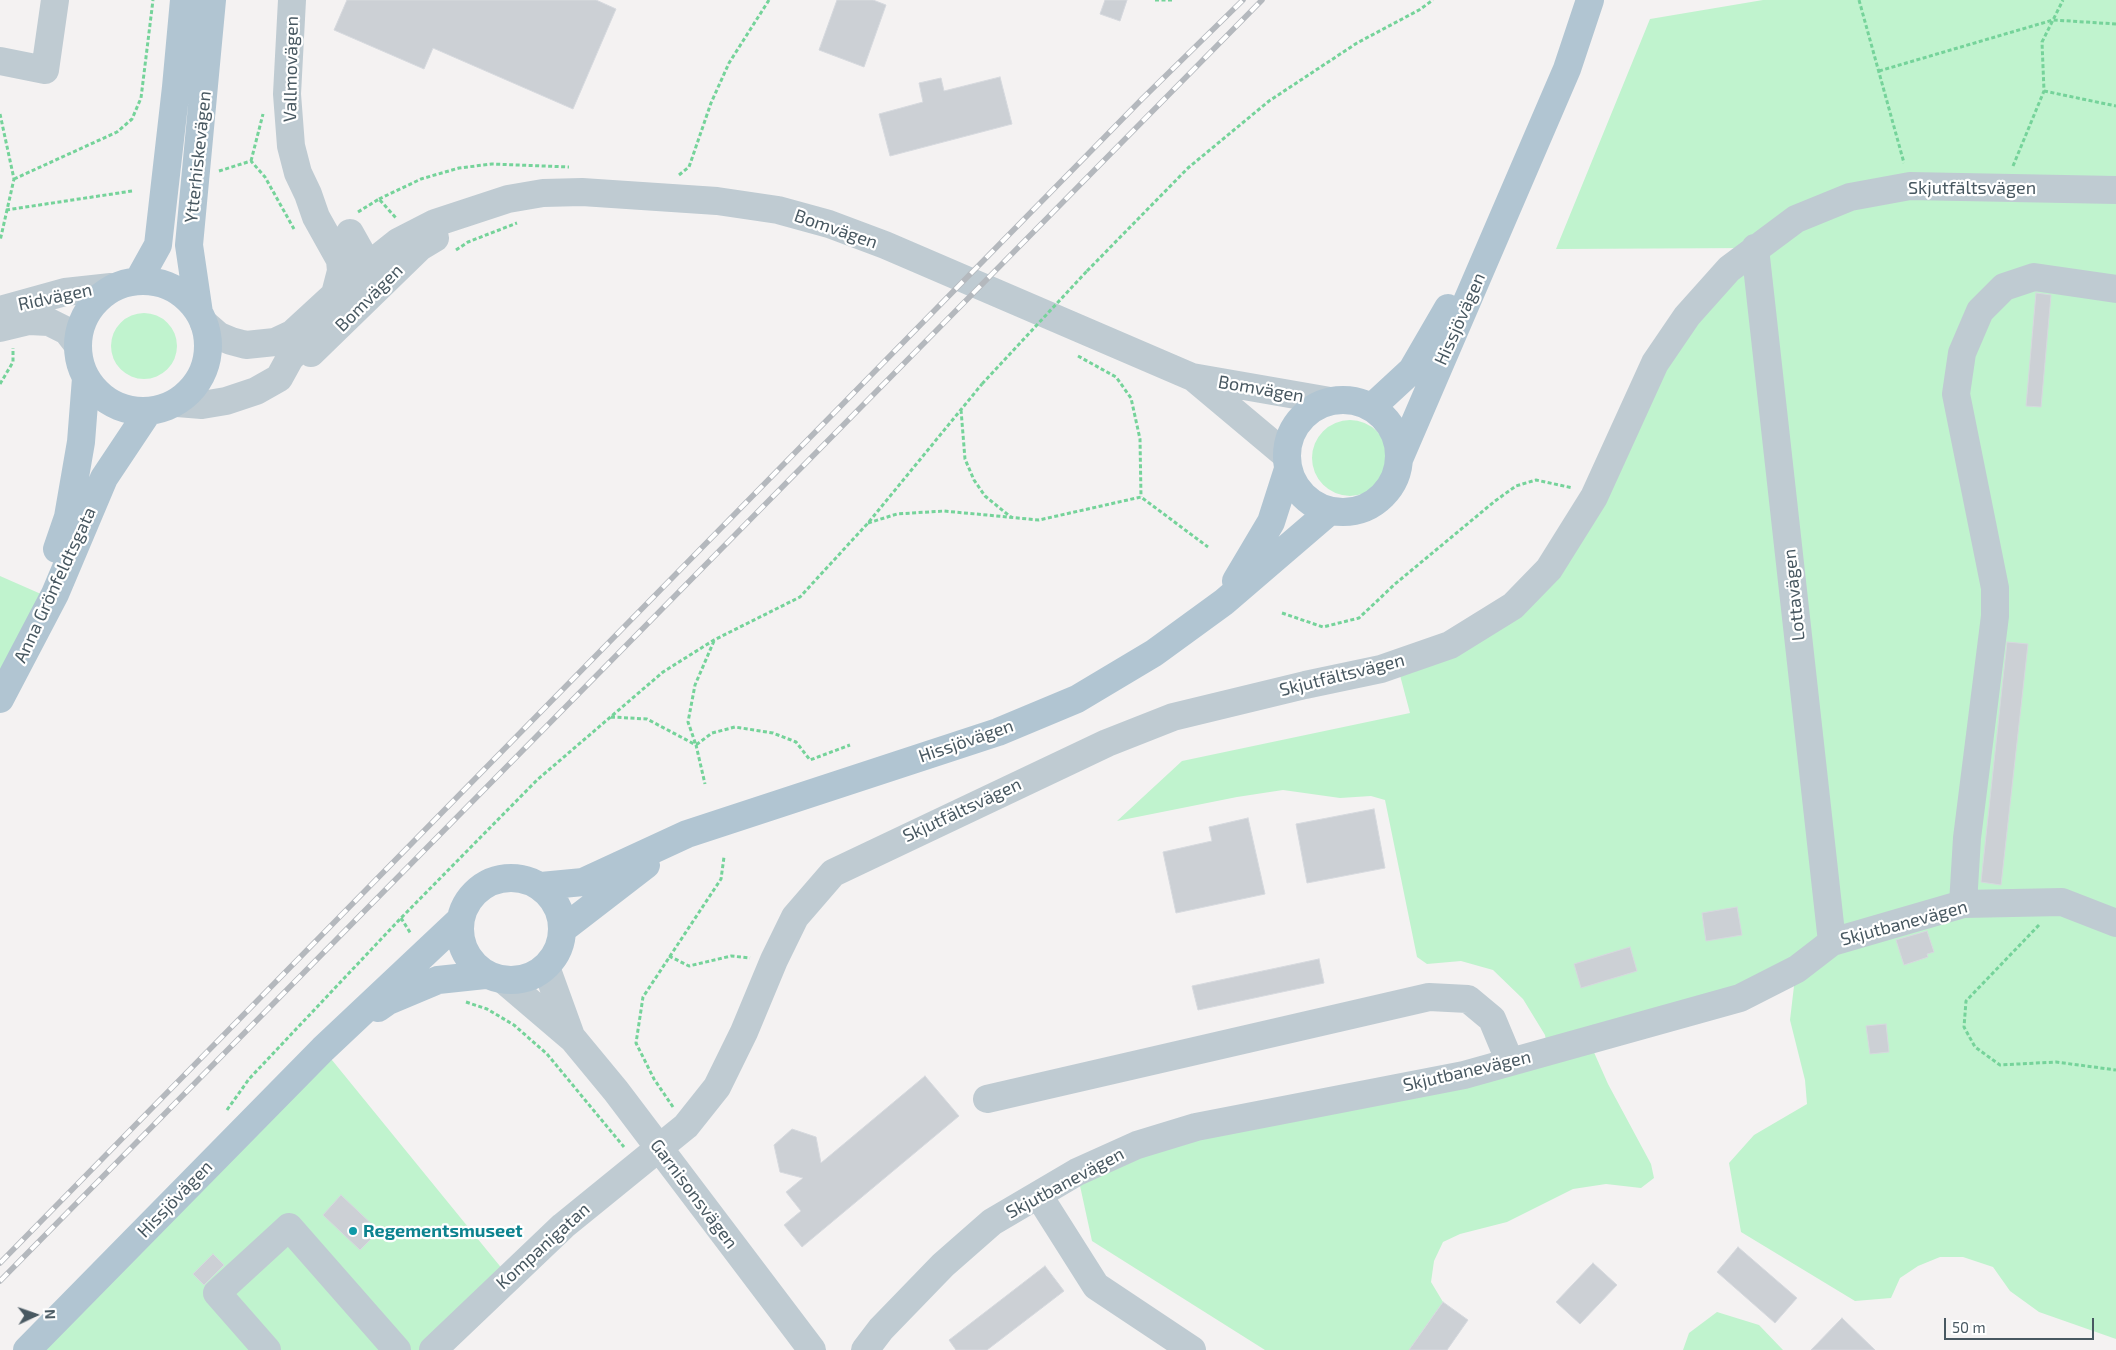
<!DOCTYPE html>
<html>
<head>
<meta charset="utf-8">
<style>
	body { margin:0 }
	#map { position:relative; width:2116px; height:1350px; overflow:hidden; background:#f4f2f2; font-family:"Exo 2",sans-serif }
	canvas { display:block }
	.north { position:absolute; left:10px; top:1290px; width:50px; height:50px; -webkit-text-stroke:4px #fff; paint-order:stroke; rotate:87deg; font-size:14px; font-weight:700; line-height:20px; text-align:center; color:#485861 }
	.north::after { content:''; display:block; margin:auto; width:18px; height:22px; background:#485861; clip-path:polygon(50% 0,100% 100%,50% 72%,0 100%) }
	.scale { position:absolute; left:1944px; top:1318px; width:150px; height:22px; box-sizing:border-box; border:2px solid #485861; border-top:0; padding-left:6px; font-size:15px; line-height:18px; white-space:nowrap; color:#485861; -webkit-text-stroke:4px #fff; paint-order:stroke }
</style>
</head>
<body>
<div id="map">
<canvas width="2116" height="1350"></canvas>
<div class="north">N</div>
<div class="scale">50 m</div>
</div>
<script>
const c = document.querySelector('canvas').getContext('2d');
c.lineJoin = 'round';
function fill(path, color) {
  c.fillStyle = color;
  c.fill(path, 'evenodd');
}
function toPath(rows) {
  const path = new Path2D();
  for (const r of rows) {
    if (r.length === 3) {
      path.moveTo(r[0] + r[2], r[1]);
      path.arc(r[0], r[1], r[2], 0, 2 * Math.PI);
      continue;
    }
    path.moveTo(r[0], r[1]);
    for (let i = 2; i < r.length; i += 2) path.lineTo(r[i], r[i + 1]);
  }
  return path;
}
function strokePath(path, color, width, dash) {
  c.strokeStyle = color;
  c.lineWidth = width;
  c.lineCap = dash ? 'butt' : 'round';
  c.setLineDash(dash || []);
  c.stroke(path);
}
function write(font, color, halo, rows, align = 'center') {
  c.font = font + ' "Exo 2",sans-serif';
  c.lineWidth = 4.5;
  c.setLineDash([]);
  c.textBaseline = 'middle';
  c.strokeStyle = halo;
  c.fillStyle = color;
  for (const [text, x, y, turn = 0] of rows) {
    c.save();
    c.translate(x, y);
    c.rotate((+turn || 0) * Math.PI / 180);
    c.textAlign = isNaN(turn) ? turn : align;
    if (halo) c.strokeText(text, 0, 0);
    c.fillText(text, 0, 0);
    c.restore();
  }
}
fill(toPath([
	[1763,0,2116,0,2116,1339,2039,1312,2010,1291,1993,1267,1963,1257,1940,1257,1918,1266,1900,1278,1891,1298,1855,1301,1741,1232,1729,1163,1754,1135,1807,1104,1805,1080,1790,1020,1796,969,1585,1032,1608,1084,1651,1164,1654,1178,1641,1188,1606,1184,1573,1189,1507,1222,1460,1234,1443,1242,1434,1261,1431,1282,1443,1302,1409,1350,1265,1350,1092,1241,1077,1172,1137,1145,1548,1051,1545,1035,1523,999,1493,970,1461,961,1427,964,1417,957,1385,800,1371,796,1340,798,1283,790,1237,797,1117,821,1182,761,1410,713,1397,664,1549,569,1655,363,1754,248,1556,249,1650,19],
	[144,346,33],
	[1350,458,38],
	[0,576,41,594,0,699],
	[323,1049,508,1276,433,1350,27,1350],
	[1717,1312,1759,1325,1783,1350,1683,1350,1689,1333]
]), '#c0f3ce');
const building = toPath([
	[347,0,596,0,616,9,573,109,433,48,424,69,334,30,347,0],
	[837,0,873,0,886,5,864,67,819,50,837,0],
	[1105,0,1127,0,1120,21,1100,14,1105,0],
	[1000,77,1012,124,890,156,879,114,923,102,919,83,941,78,944,91,1000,77],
	[2036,293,2051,295,2041,407,2026,406,2036,293],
	[2007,642,2028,644,2001,885,1981,882,2007,642],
	[1374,809,1385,868,1307,883,1296,824,1374,809],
	[1248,818,1265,894,1176,913,1163,852,1212,841,1209,827,1248,818],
	[1737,907,1742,935,1706,941,1702,913,1737,907],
	[1927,931,1934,952,1927,954,1928,957,1904,965,1896,940,1927,931],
	[1630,947,1637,971,1581,988,1574,964,1630,947],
	[1319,959,1324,983,1198,1010,1192,986,1319,959],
	[1886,1024,1889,1052,1870,1054,1866,1026,1886,1024],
	[925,1076,959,1116,802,1247,784,1225,801,1211,786,1192,803,1178,780,1172,774,1145,792,1129,816,1137,821,1163,925,1076],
	[341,1195,379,1231,360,1250,323,1215,341,1195],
	[1738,1247,1797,1298,1775,1323,1717,1272,1738,1247],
	[213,1254,224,1265,204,1285,193,1274,213,1254],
	[1593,1263,1617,1285,1580,1324,1556,1302,1593,1263],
	[1045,1266,1064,1291,987,1350,956,1350,949,1340,1045,1266],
	[1443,1302,1468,1320,1447,1350,1409,1350,1443,1302],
	[1842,1318,1875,1350,1811,1350,1842,1318]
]);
fill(building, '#ccd0d5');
strokePath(building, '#d6d9de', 1);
strokePath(toPath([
	[1155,0,1172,0],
	[1859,0,1904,163],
	[1879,71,2053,20,2116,24],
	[2044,91,2116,106],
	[0,114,14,179,0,241],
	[251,161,263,114],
	[2013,166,2044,91,2042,42,2063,0],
	[219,171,251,161,265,177,294,229],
	[679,175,689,167,711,103,729,63,769,0],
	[14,179,117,132,132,119,141,98,153,0],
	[379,199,421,179,459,168,492,164,569,167],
	[6,210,132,191],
	[358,212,379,199,396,218],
	[456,250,468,242,517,223],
	[1087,271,1188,168,1269,101,1357,43,1419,10,1433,0],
	[1078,356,1116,377,1131,398,1140,439,1141,497],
	[0,384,13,362,13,348],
	[961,410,965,459,974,480,985,496,1012,518],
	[868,523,897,514,944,511,1039,520,1141,497,1208,547],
	[1282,613,1323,627,1359,618,1395,584,1495,501,1516,486,1536,480,1573,488],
	[714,641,695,685,688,722,696,745,712,733,735,727,773,733,796,742,810,760,850,745],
	[611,717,647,719,696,745,705,784],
	[401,918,411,934],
	[2039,925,1966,1001,1964,1027,1975,1047,2000,1065,2056,1062,2116,1070],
	[669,956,689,966,731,956,750,958],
	[466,1002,487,1009,514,1025,547,1054,624,1147],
	[673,1107,654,1079,636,1043,643,997,721,879,724,857],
	[227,1110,249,1079,401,918,537,780,663,672,714,640,800,597,868,523,982,384]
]), '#75d39a', 3, [4, 2.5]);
strokePath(toPath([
	[292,0,287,94,291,146,298,173,308,194,316,217,340,260,341,271,335,294],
	[0,61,45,70,55,0],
	[350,233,368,265,368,277,365,283],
	[1755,248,1832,942],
	[0,310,65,292,111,287],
	[204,323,219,336,231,341,246,345,275,342,292,334,354,277,398,242,435,223,508,199,543,193,582,192,717,201,778,210,829,224,885,245,1192,377,1330,401],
	[0,328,29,321,49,322,67,331,77,344],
	[311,353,420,247,435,238],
	[1194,378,1287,456],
	[177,403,202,405,226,401,256,391,279,378,290,358,319,329],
	[1963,904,1967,838,1995,616,1995,588,1956,394,1962,353,1980,311,2004,287,2034,277,2116,289],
	[546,967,571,1036],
	[505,981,573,1039,616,1091,812,1350],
	[987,1099,1429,997,1468,999,1492,1019,1510,1062],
	[1039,1196,1096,1286,1192,1350],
	[267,1350,217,1293,289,1227,397,1350],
	[433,1350,563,1226,686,1126,717,1087,744,1032,774,960,795,917,833,873,1107,743,1173,717,1305,685,1381,669,1450,645,1513,606,1549,569,1594,497,1655,363,1687,316,1729,269,1796,219,1850,197,1910,186,2116,190],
	[865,1350,881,1329,943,1265,992,1222,1077,1172,1137,1145,1196,1127,1464,1075,1740,998,1797,969,1832,942,1963,904,2062,902,2116,923]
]), '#bfcbd2', 28);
strokePath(toPath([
	[143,346,65],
	[138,281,158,245,176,87,184,0],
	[199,313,189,245,212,0],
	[1343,456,56],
	[1372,407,1412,370,1448,308],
	[1400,457,1567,69,1590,0],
	[57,549,68,517,81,442,86,378],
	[1236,581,1271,522,1288,469],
	[0,699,55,594,104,478,148,412],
	[511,929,51],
	[541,886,583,882,687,834,998,732,1077,699,1154,653,1224,602,1330,511],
	[563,929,646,865],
	[378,1008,388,1001,438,980,485,975],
	[27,1350,323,1049,459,921]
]), '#b1c5d2', 28);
const rail = toPath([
	[0,1263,1142,99,1243,0],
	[0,1281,1262,0]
]);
strokePath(rail, '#b4b8bd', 5.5);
strokePath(rail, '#fff', 4, [11]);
strokePath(toPath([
	[982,384,1087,271]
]), '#75d39a', 3, [4, 2.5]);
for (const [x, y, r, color] of [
	[353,1231,5,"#0f9aa8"]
]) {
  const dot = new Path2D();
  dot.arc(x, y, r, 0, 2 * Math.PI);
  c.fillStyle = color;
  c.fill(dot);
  strokePath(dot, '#fff', 2);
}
write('18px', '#485861', '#fff', [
	["Vallmovägen",291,69,-89],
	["Ytterhiskevägen",198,157,-84],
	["Skjutfältsvägen",1972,188],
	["Bomvägen",836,229,19],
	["Ridvägen",55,297,-12],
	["Bomvägen",369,298,-45],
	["Hissjövägen",1460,319,-66],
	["Bomvägen",1261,389,10],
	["Anna Grönfeldtsgata",55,585,-65],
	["Lottavägen",1794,595,-96],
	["Skjutfältsvägen",1342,675,-14],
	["Hissjövägen",966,741,-19],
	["Skjutfältsvägen",962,810,-25],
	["Skjutbanevägen",1904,923,-15],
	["Skjutbanevägen",1467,1071,-13],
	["Skjutbanevägen",1065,1183,-28],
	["Garnisonsvägen",694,1194,53],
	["Hissjövägen",175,1199,-46],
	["Kompanigatan",543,1246,-42]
]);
write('bold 18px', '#0d838f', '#fff', [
	["Regementsmuseet",363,1231]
], 'left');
</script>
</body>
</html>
